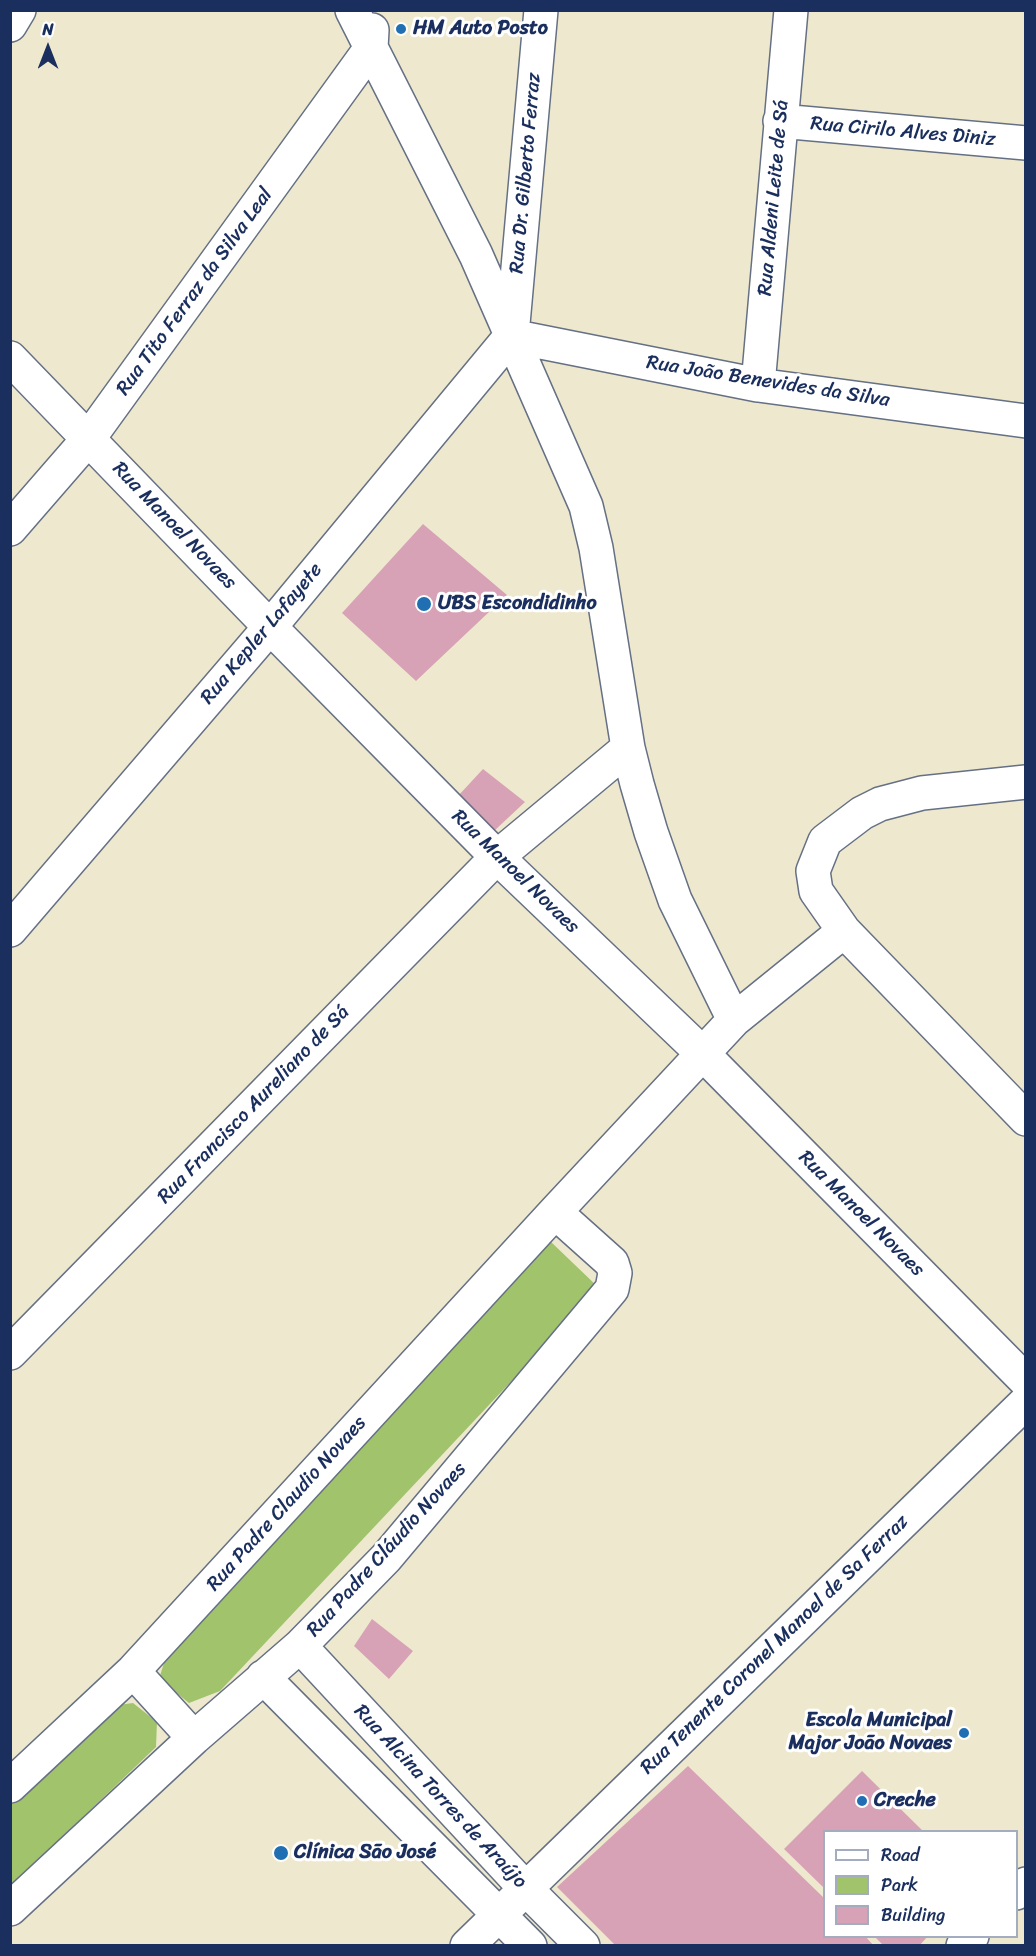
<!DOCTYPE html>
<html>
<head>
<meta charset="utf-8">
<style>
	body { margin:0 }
	#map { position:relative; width:1036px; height:1956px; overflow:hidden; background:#eee9ce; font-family:Sriracha,sans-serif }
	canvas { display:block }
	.frame { position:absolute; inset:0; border:12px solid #1b2f5e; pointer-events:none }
	.legend { position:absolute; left:823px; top:1830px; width:195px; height:108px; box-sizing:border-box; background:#fff; border:2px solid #a4acbf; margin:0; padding:8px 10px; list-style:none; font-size:18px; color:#1b2f5e }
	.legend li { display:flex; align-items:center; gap:12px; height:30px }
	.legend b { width:30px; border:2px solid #a4acbf }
	.north { position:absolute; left:18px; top:18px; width:60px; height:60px; -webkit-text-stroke:4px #fff; paint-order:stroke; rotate:0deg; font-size:16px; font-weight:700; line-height:24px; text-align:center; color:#1b2f5e }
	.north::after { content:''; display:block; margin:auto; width:21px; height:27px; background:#1b2f5e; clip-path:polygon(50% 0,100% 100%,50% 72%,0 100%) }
</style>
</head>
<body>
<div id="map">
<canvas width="1036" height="1956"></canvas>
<div class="frame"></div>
<ul class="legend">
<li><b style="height:8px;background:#fff"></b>Road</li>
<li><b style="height:16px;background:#a0c36c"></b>Park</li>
<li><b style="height:16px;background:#d8a2b6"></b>Building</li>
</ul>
<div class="north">N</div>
</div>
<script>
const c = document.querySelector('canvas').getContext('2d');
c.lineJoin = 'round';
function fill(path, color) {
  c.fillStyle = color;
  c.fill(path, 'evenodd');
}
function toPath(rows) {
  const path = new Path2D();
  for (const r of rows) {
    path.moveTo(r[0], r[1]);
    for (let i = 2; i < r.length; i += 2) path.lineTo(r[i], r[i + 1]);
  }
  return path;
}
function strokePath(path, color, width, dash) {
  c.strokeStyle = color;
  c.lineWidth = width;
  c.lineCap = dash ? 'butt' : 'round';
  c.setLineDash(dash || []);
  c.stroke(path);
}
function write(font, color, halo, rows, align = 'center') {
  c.font = font + ' Sriracha,sans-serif';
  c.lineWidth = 6;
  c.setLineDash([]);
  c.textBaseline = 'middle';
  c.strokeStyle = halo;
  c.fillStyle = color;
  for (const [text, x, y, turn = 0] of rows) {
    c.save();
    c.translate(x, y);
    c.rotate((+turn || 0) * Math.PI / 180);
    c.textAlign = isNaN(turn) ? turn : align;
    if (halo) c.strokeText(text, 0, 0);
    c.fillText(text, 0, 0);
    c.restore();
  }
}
fill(toPath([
	[550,1241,599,1288,220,1691,189,1703,159,1679,168,1650],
	[133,1703,157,1722,156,1747,11,1886,11,1802,111,1706]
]), '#a0c36c');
fill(toPath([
	[423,524,507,595,416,681,342,613],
	[483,769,525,802,493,832,458,796],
	[372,1619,413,1651,389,1679,354,1646],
	[688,1766,824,1898,824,1936,865,1936,874,1946,616,1946,557,1887],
	[862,1771,924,1832,824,1832,824,1888,784,1849],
	[874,1936,928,1936,919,1946,884,1946]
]), '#d8a2b6');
const minor = toPath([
	[352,10,476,255,586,506,596,548,628,748,637,784,651,832,675,900,734,1020],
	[10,25,19,10],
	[780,121,1026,143],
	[512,335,541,10],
	[511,336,758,385,1026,421],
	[10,358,270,627,497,857,702,1053,1026,1381],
	[758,385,791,10],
	[10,529,89,438,371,48,372,30],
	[1026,782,922,793,880,804,862,813,825,841,813,871,816,891,844,931,1026,1119],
	[10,930,270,627,511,336],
	[10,1353,497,857,628,748],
	[300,1646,525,1888,583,1946],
	[133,1671,194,1738],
	[263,1677,530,1946],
	[10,1786,133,1671,555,1212,734,1020,844,931],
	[1016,1893,1026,1884],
	[10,1909,194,1738,300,1646,386,1558,612,1289,615,1273,612,1263,555,1212],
	[467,1946,1026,1402],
	[963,1946,972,1936]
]);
strokePath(minor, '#657085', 36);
strokePath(minor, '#fff', 33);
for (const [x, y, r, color] of [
	[401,29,6,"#1f6fb2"],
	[424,604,8,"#1f6fb2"],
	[964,1733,6,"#1f6fb2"],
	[862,1801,6,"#1f6fb2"],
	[281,1853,8,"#1f6fb2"]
]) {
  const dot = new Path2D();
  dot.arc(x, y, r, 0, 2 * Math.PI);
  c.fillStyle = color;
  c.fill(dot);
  strokePath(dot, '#fff', 2);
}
write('bold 20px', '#1b2f5e', '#fff', [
	["HM Auto Posto",413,29],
	["UBS Escondidinho",438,604],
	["Escola Municipal",952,1721,"right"],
	["Major João Novaes",952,1744,"right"],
	["Creche",874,1801],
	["Clínica São José",294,1853]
], 'left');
write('20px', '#1b2f5e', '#fff', [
	["Rua Cirilo Alves Diniz",903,132,5],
	["Rua Dr. Gilberto Ferraz",526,173,-85],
	["Rua Aldeni Leite de Sá",774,198,-85],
	["Rua Tito Ferraz da Silva Leal",195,292,-54],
	["Rua João Benevides da Silva",768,382,9],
	["Rua Manoel Novaes",174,526,46],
	["Rua Kepler Lafayete",262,634,-50],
	["Rua Manoel Novaes",515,872,44],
	["Rua Francisco Aureliano de Sá",254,1105,-46],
	["Rua Manoel Novaes",861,1214,45],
	["Rua Padre Claudio Novaes",287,1504,-48],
	["Rua Padre Cláudio Novaes",387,1550,-48],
	["Rua Tenente Coronel Manoel de Sa Ferraz",775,1645,-44],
	["Rua Alcina Torres de Araújo",440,1797,47]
]);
</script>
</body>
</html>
